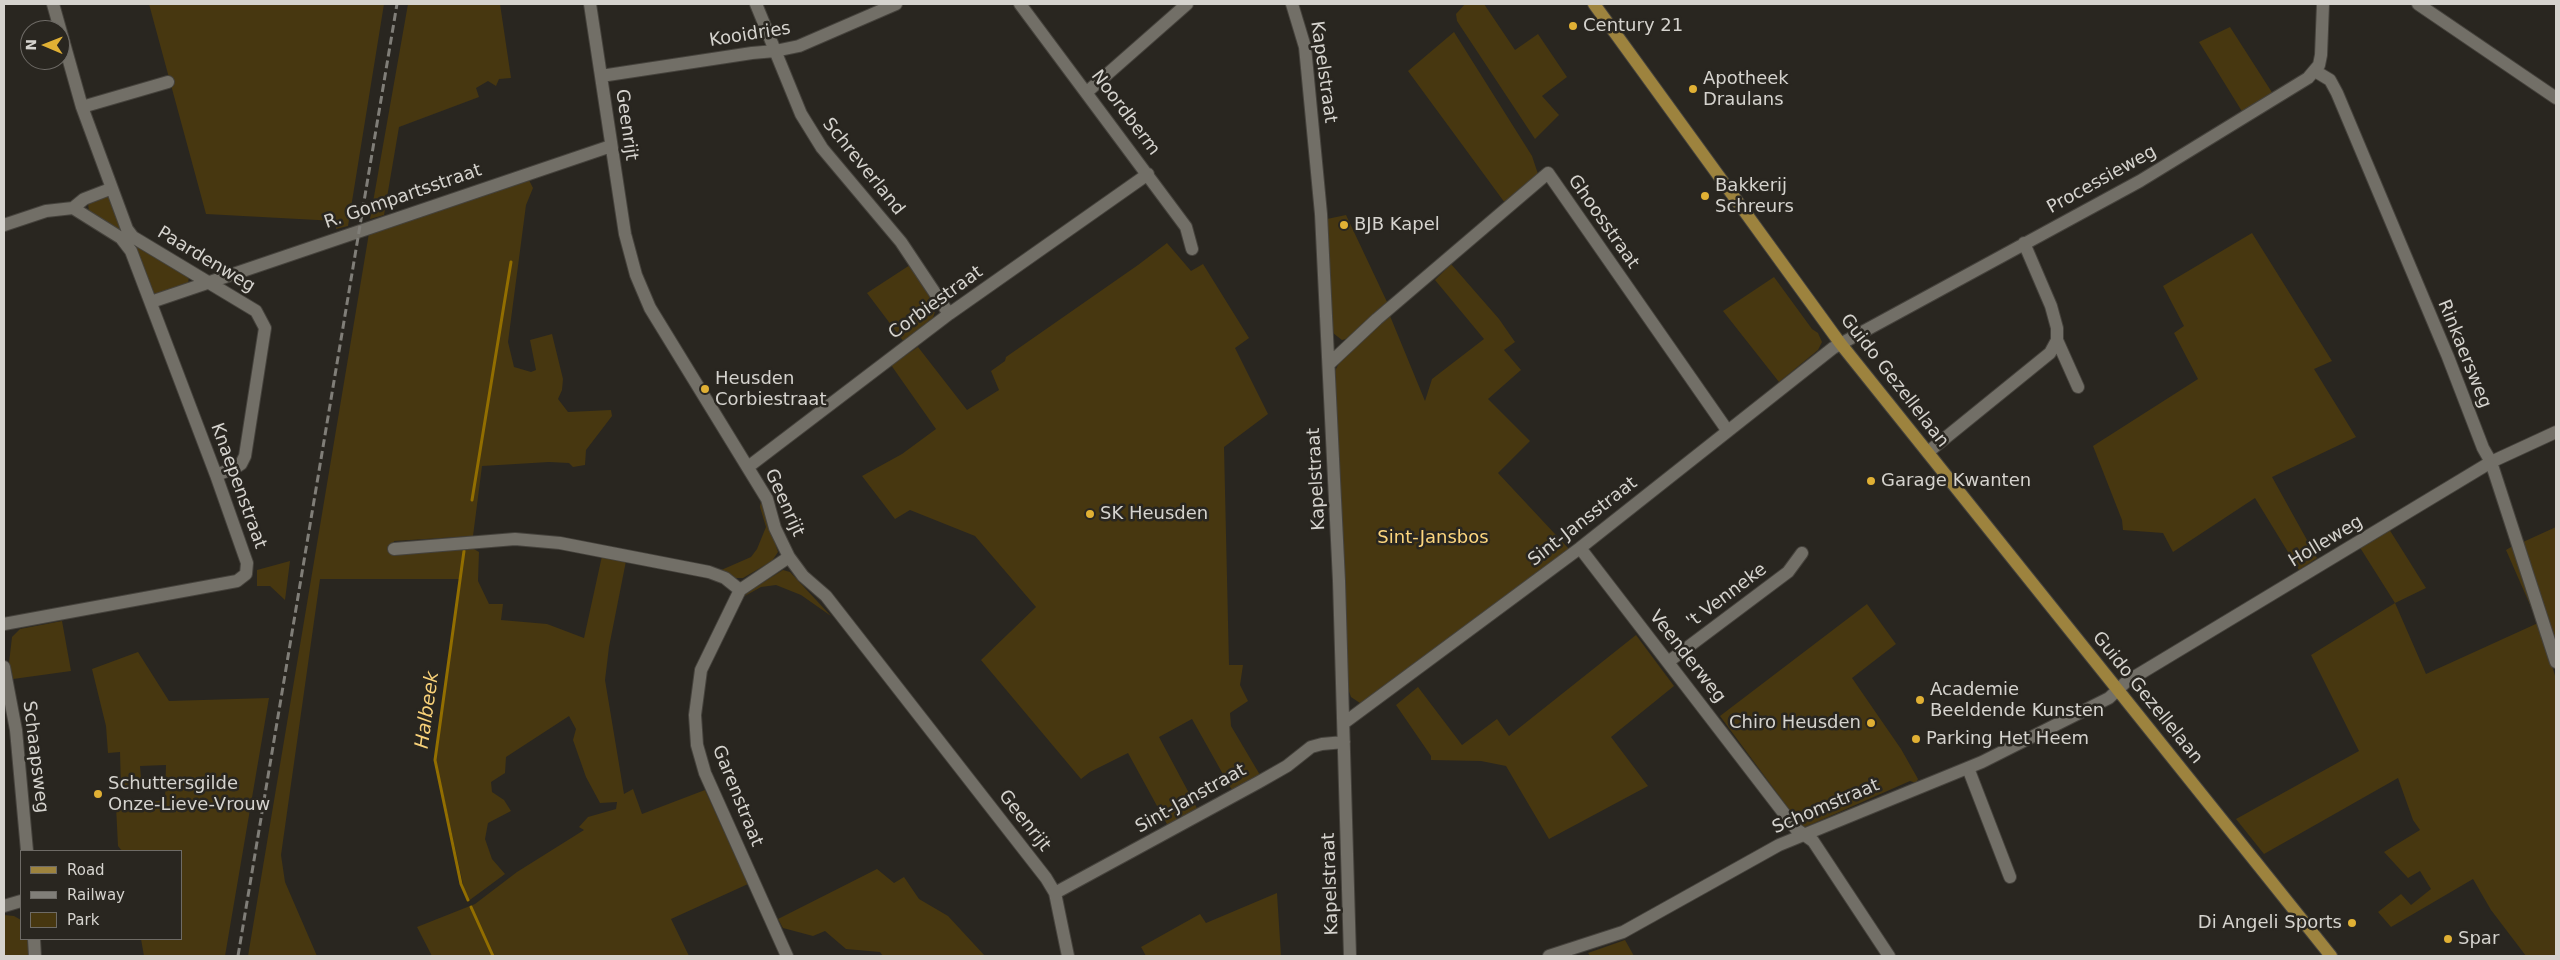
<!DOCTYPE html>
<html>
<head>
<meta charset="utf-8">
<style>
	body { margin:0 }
	#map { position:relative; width:2560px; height:960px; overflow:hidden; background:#292620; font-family:"DejaVu Sans",sans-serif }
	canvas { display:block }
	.frame { position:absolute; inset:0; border:5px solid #d5d3ce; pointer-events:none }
	.legend { position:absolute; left:20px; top:850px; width:162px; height:90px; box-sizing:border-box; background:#292620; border:1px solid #6e6b66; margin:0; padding:6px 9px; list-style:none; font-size:15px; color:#d5d3ce }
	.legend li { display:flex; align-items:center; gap:10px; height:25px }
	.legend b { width:25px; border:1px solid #6e6b66 }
	.north { position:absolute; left:20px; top:20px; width:50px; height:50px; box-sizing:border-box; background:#292620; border:1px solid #6e6b66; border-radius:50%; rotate:271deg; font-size:14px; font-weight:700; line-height:20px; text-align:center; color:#d5d3ce }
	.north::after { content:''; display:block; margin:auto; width:18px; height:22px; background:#e0b034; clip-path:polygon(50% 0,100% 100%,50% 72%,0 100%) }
</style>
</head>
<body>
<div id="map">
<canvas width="2560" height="960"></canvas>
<div class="frame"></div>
<ul class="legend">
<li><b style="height:6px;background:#9d833e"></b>Road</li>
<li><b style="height:6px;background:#807e78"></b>Railway</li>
<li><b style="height:14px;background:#473710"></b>Park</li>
</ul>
<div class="north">N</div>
</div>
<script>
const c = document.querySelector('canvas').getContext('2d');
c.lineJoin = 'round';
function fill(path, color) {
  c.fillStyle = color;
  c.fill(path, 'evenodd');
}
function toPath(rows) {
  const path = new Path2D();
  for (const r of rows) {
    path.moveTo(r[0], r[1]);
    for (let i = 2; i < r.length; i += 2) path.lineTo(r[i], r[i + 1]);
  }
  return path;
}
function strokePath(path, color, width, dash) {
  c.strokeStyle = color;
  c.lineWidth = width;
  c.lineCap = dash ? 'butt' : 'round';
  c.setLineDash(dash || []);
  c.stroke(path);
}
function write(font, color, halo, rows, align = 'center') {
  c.font = font + ' "DejaVu Sans",sans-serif';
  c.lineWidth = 5;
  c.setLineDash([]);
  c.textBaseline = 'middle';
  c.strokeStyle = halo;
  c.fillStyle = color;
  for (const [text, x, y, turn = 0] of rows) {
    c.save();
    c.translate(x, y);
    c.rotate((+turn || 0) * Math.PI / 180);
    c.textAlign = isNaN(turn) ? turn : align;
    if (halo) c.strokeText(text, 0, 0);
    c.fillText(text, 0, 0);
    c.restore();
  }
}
fill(toPath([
	[149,4,384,4,348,226,336,229,336,221,206,214],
	[408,4,500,4,511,78,499,79,496,86,488,81,476,88,479,97,399,127,384,215,370,219],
	[1465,4,1484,4,1515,50,1538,34,1567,77,1542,96,1559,115,1535,139,1457,21,1456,14],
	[2230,27,2273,94,2243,113,2199,42],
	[1454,32,1532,156,1538,174,1505,203,1408,71],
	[528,178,533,188,526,205,508,342,514,367,531,372,536,370,530,340,552,334,563,379,562,390,558,399,568,412,611,410,612,416,586,450,585,465,573,467,569,463,549,462,482,466,473,536,394,541,393,552,472,548,479,552,478,581,489,604,503,604,501,620,547,624,584,638,602,556,626,561,609,647,605,680,624,794,633,789,642,814,705,790,748,884,671,919,689,956,432,956,417,927,475,904,517,872,584,830,579,827,588,817,616,809,617,802,600,803,586,777,573,740,576,729,569,716,506,757,505,773,491,782,492,792,504,800,511,811,488,823,485,839,492,859,505,874,467,902,435,757,461,579,320,579,281,855,285,882,317,956,248,956,369,233],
	[104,196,110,197,123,226,189,275,188,285,158,296,152,293,143,269,89,212,88,203],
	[1346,215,1388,304,1349,338,1342,340,1333,333,1327,219],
	[2252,233,2332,361,2314,369,2356,437,2272,477,2317,558,2299,570,2255,498,2173,552,2163,533,2123,530,2122,520,2093,446,2198,379,2174,333,2184,326,2163,286],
	[1167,243,1191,271,1203,264,1249,338,1235,348,1268,414,1224,447,1229,665,1243,665,1240,685,1248,701,1230,713,1231,726,1260,775,1233,792,1192,719,1159,737,1198,810,1168,826,1128,753,1090,772,1081,779,981,660,1036,607,975,536,910,510,895,519,862,476,902,454,936,429,891,365,918,347,967,410,999,390,991,371,1005,361,1006,357,1138,265],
	[1451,264,1499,319,1515,342,1504,350,1521,370,1488,399,1530,441,1498,473,1569,549,1366,701,1360,703,1351,697,1347,686,1335,371,1340,361,1390,316,1425,401,1432,379,1484,339,1435,280],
	[910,265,936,308,933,318,904,342,867,293],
	[1774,277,1812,329,1818,333,1822,342,1818,350,1779,382,1723,311],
	[761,501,778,552,772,561,743,578,734,578,719,571,751,557,757,549,766,527,760,507],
	[2556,527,2556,649,2523,542],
	[2389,529,2426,588,2395,603,2426,674,2538,623,2506,550,2516,544,2556,679,2556,956,2526,956,2491,910,2473,879,2391,927,2378,912,2401,894,2411,905,2431,889,2420,871,2408,878,2384,852,2420,830,2413,820,2398,778,2264,854,2236,819,2359,751,2311,655,2395,603,2359,546],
	[290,561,285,600,270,586,257,586,257,570],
	[783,570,790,572,831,616,801,595,776,585,761,587,743,597,754,588],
	[1867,604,1896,644,1852,678,1901,749,1918,779,1916,783,1910,781,1803,828,1720,716],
	[62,621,71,671,13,679,9,663,12,637,20,629],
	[1636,635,1674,686,1611,737,1648,786,1549,839,1506,766,1481,761,1431,760,1431,756,1396,705,1418,687,1462,745,1497,719,1509,736],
	[138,652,169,701,269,698,225,956,144,956,141,939,181,939,181,851,122,851,118,846,116,806,165,800,166,765,140,766,142,788,121,788,120,752,108,753,106,726,92,669],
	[877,869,894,883,904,877,919,899,948,916,985,956,883,956,880,952,846,949,825,931,813,936,783,928,778,919],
	[1277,893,1281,956,1146,956,1141,947,1200,914,1206,923],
	[4,915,14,916,21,920,21,939,28,939,29,956,4,956],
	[1625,940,1634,956,1590,956,1588,953]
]), '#473710');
strokePath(toPath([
	[472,500,511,262],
	[464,551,435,760,461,884,468,900],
	[471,907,493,956]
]), '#926e00', 3);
const minor = toPath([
	[53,4,82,107,127,229,133,237,256,311,265,328,245,456,241,464,235,468,216,475],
	[590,4,625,234,636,275,650,308,767,499,775,528,789,557,803,576,826,596,1046,878,1055,893,1068,956],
	[756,4,801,114,822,148,901,242,949,314],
	[1020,4,1186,227,1192,249],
	[1292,4,1305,47,1321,214,1339,581,1350,956],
	[2418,4,2556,98],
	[2315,71,2330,80,2337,93,2448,357,2483,448,2491,462,2556,662],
	[601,76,752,53,775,51,799,46,896,4],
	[1087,92,1187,4],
	[82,107,168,82],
	[4,225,46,211,73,208,84,199,110,189],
	[151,302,611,146],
	[2057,340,2078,387],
	[1329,364,1377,319,1548,173,1727,430],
	[1928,452,2050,353,2057,340,2057,328,2051,306,2024,243],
	[748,467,949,314,1148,174],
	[1580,548,1796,829,1813,841,1889,956],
	[394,549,515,539,560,543,709,572,725,578,740,590],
	[4,624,237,581,246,574,247,563,216,475,131,251,121,238,73,208],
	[1668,662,1788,572,1802,553],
	[4,667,16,730,27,851],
	[1344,723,1580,548,1833,348,2140,181,2308,78,2319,65,2321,55,2323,4],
	[1968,768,2010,877],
	[1055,893,1259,782,1287,766,1311,747,1322,744,1344,742],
	[4,906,21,901],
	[34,939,35,956],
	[787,956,705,773,697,745,695,715,701,670,740,590,789,557],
	[1549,956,1623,932,1779,845,1982,762,2109,698,2126,682,2491,462,2556,432]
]);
const major = toPath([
	[1594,4,1840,343,2331,956]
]);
strokePath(minor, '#45423c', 14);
strokePath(major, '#45423c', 14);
strokePath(minor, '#726f67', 12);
strokePath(major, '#9d833e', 12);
strokePath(toPath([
	[238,956,397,4]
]), '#807e78', 3, [8, 4]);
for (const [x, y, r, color] of [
	[1573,26,5,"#e0b034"],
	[1693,89,5,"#e0b034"],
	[1705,196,5,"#e0b034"],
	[1344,225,5,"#e0b034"],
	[705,389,5,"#e0b034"],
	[1871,481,5,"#e0b034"],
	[1090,514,5,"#e0b034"],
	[1920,700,5,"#e0b034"],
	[1871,723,5,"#e0b034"],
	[1916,739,5,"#e0b034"],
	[98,794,5,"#e0b034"],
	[2352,923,5,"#e0b034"],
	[2448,939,5,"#e0b034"]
]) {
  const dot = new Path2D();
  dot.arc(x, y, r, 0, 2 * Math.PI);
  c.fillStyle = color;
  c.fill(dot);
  strokePath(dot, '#292620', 2);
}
write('18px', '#d5d3ce', '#292620', [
	["Century 21",1583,26],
	["Apotheek",1703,79],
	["Draulans",1703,100],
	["Bakkerij",1715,186],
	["Schreurs",1715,207],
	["BJB Kapel",1354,225],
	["Heusden",715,379],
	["Corbiestraat",715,400],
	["Garage Kwanten",1881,481],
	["SK Heusden",1100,514],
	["Academie",1930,690],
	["Beeldende Kunsten",1930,711],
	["Chiro Heusden",1861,723,"right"],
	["Parking Het Heem",1926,739],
	["Schuttersgilde",108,784],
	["Onze-Lieve-Vrouw",108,805],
	["Di Angeli Sports",2342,923,"right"],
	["Spar",2458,939]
], 'left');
write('18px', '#d5d3ce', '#292620', [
	["Kooidries",750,35,-9],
	["Kapelstraat",1323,72,82],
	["Noordberm",1125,113,53],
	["Geenrijt",626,125,82],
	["Schreverland",863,167,51],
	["Processieweg",2102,180,-29],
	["R. Gompartsstraat",403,197,-19],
	["Ghoosstraat",1603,222,55],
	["Paardenweg",206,260,31],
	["Corbiestraat",936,303,-36],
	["Rinkaersweg",2464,354,68],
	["Guido Gezellelaan",1894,381,52],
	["Kapelstraat",1317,479,-93],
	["Knaepenstraat",238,486,70],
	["Geenrijt",784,503,66],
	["Sint-Jansstraat",1583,522,-38],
	["Holleweg",2326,542,-31],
	["'t Venneke",1727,596,-37],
	["Veenderweg",1687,657,52],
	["Guido Gezellelaan",2147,698,51],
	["Schaapsweg",35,757,83],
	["Garenstraat",737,796,68],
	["Sint-Janstraat",1191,799,-29],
	["Schomstraat",1826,807,-23],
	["Geenrijt",1024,821,52],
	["Kapelstraat",1331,884,-92]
]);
write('18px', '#fdd67e', '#292620', [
	["Sint-Jansbos",1433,538]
]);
write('italic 19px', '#f8d179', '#292620', [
	["Halbeek",428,710,-82]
]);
</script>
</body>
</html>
